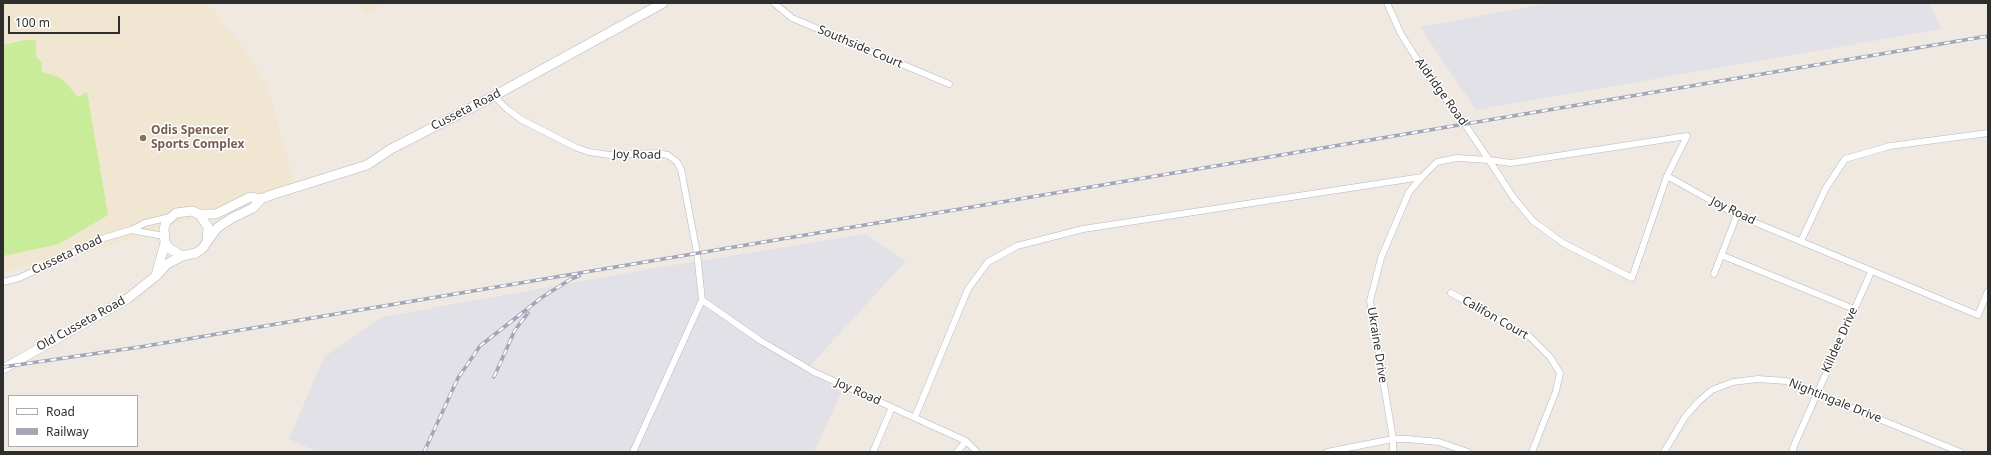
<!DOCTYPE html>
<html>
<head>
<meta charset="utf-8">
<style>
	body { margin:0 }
	#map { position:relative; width:1991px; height:455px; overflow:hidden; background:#efe9e1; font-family:"Noto Sans",sans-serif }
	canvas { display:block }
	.frame { position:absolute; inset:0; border:4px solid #2e2e2e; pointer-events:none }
	.legend { position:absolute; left:8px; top:395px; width:130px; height:52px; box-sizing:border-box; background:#fff; border:1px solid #ababab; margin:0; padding:5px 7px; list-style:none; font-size:12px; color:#2e2e2e }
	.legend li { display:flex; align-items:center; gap:8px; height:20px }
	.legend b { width:20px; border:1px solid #ababab }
	.scale { position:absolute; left:8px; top:16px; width:112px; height:18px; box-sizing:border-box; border:2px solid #2e2e2e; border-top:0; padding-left:5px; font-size:12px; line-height:14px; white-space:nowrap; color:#2e2e2e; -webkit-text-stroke:3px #fff; paint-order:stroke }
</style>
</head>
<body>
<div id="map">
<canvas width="1991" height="455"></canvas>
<div class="frame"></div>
<ul class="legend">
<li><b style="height:5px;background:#fff"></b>Road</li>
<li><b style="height:5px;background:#a3a6b8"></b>Railway</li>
</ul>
<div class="scale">100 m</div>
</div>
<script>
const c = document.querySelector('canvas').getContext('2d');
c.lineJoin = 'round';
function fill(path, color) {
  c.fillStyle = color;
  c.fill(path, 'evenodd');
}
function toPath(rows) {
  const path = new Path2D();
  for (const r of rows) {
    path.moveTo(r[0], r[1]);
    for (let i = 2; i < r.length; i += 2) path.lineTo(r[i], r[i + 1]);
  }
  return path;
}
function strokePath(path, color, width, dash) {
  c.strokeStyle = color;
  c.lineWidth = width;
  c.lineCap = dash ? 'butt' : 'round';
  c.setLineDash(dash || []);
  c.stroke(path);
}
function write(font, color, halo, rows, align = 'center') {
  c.font = font + ' "Noto Sans",sans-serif';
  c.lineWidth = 3;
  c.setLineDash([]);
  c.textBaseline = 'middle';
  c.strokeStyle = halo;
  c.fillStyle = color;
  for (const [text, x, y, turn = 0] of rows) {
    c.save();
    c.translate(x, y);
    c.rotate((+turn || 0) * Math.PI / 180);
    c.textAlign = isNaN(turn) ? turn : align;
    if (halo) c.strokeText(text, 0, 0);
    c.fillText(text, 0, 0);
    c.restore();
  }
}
fill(toPath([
	[1550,3,1929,3,1942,29,1476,110,1420,27],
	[865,234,906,261,809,367,841,393,814,452,318,452,289,439,324,357,382,317,649,269]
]), '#e3e1e8');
fill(toPath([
	[3,3,208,3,254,62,269,91,295,185,67,259,3,271],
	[359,3,385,3,366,13]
]), '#f0e6d1');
fill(toPath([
	[25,40,36,40,36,56,42,63,41,72,56,76,64,81,78,97,87,92,108,215,59,244,3,256,3,45]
]), '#c9ec9a');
const street = toPath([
	[774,3,792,18,949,84],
	[494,96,507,109,522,120,575,147,589,152,610,155,657,153,668,155,677,162,681,169,697,253,702,300,633,452],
	[1667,176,1737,215,1978,315,1988,291],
	[131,230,163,236],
	[1801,241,1826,188,1845,159,1890,146,1988,133],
	[1721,255,1854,309],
	[1714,274,1737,215],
	[3,282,19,278,104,238,131,230,145,223,170,217],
	[1451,293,1529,336,1550,357,1560,373,1556,391,1532,452],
	[702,300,761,341,814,372,966,441,977,452],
	[915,417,968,289,988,262,1017,246,1083,229,1422,177,1437,162,1457,158,1489,160,1511,163,1687,136,1667,176,1632,278,1563,243,1533,221,1513,197,1489,160,1464,123,1425,72,1401,34,1387,3],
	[873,452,892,407],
	[957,452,966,441],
	[1327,452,1393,439,1407,439,1439,442,1468,452],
	[1393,452,1393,439,1370,301,1381,258,1409,192,1422,177],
	[1664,452,1685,417,1698,402,1712,390,1733,382,1758,379,1786,381,1960,452],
	[1793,452,1793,448,1871,272]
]);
const secondary = toPath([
	[199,214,216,214,250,197,261,199],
	[207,242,217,228,232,218,253,208,261,199,271,195,367,165,391,149,494,96,663,3],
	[156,275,165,243],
	[3,369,127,299,156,276,167,264,182,256,196,253,202,249,207,242,208,227,199,214,192,211,176,213,166,222,164,229,165,243,170,249,182,256]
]);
strokePath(street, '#b4b7c1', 7);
strokePath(secondary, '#b4b7c1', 10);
strokePath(street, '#fff', 6);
strokePath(secondary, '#fff', 9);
const rail = toPath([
	[3,367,140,347,1988,36],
	[494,377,515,330,528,313],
	[424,452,458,378,480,346,541,298,571,279,579,276]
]);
strokePath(rail, '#a3a6b8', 3.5);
strokePath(rail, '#fff', 2, [6]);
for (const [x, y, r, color] of [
	[143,138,4,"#8d6e63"]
]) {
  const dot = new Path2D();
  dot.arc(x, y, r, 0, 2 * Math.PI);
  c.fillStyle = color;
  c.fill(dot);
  strokePath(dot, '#fff', 1.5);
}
write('12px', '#2e2e2e', '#fff', [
	["Southside Court",860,47,23],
	["Aldridge Road",1441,92,54],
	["Cusseta Road",466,110,-27],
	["Joy Road",637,155,1],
	["Joy Road",1733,211,26],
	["Cusseta Road",67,255,-25],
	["Califon Court",1495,318,30],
	["Old Cusseta Road",81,324,-29],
	["Killdee Drive",1840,340,-66],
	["Ukraine Drive",1377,345,81],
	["Joy Road",858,392,24],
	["Nightingale Drive",1835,401,22]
]);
write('bold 12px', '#785e54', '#fff', [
	["Odis Spencer",151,131],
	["Sports Complex",151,145]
], 'left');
</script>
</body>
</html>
